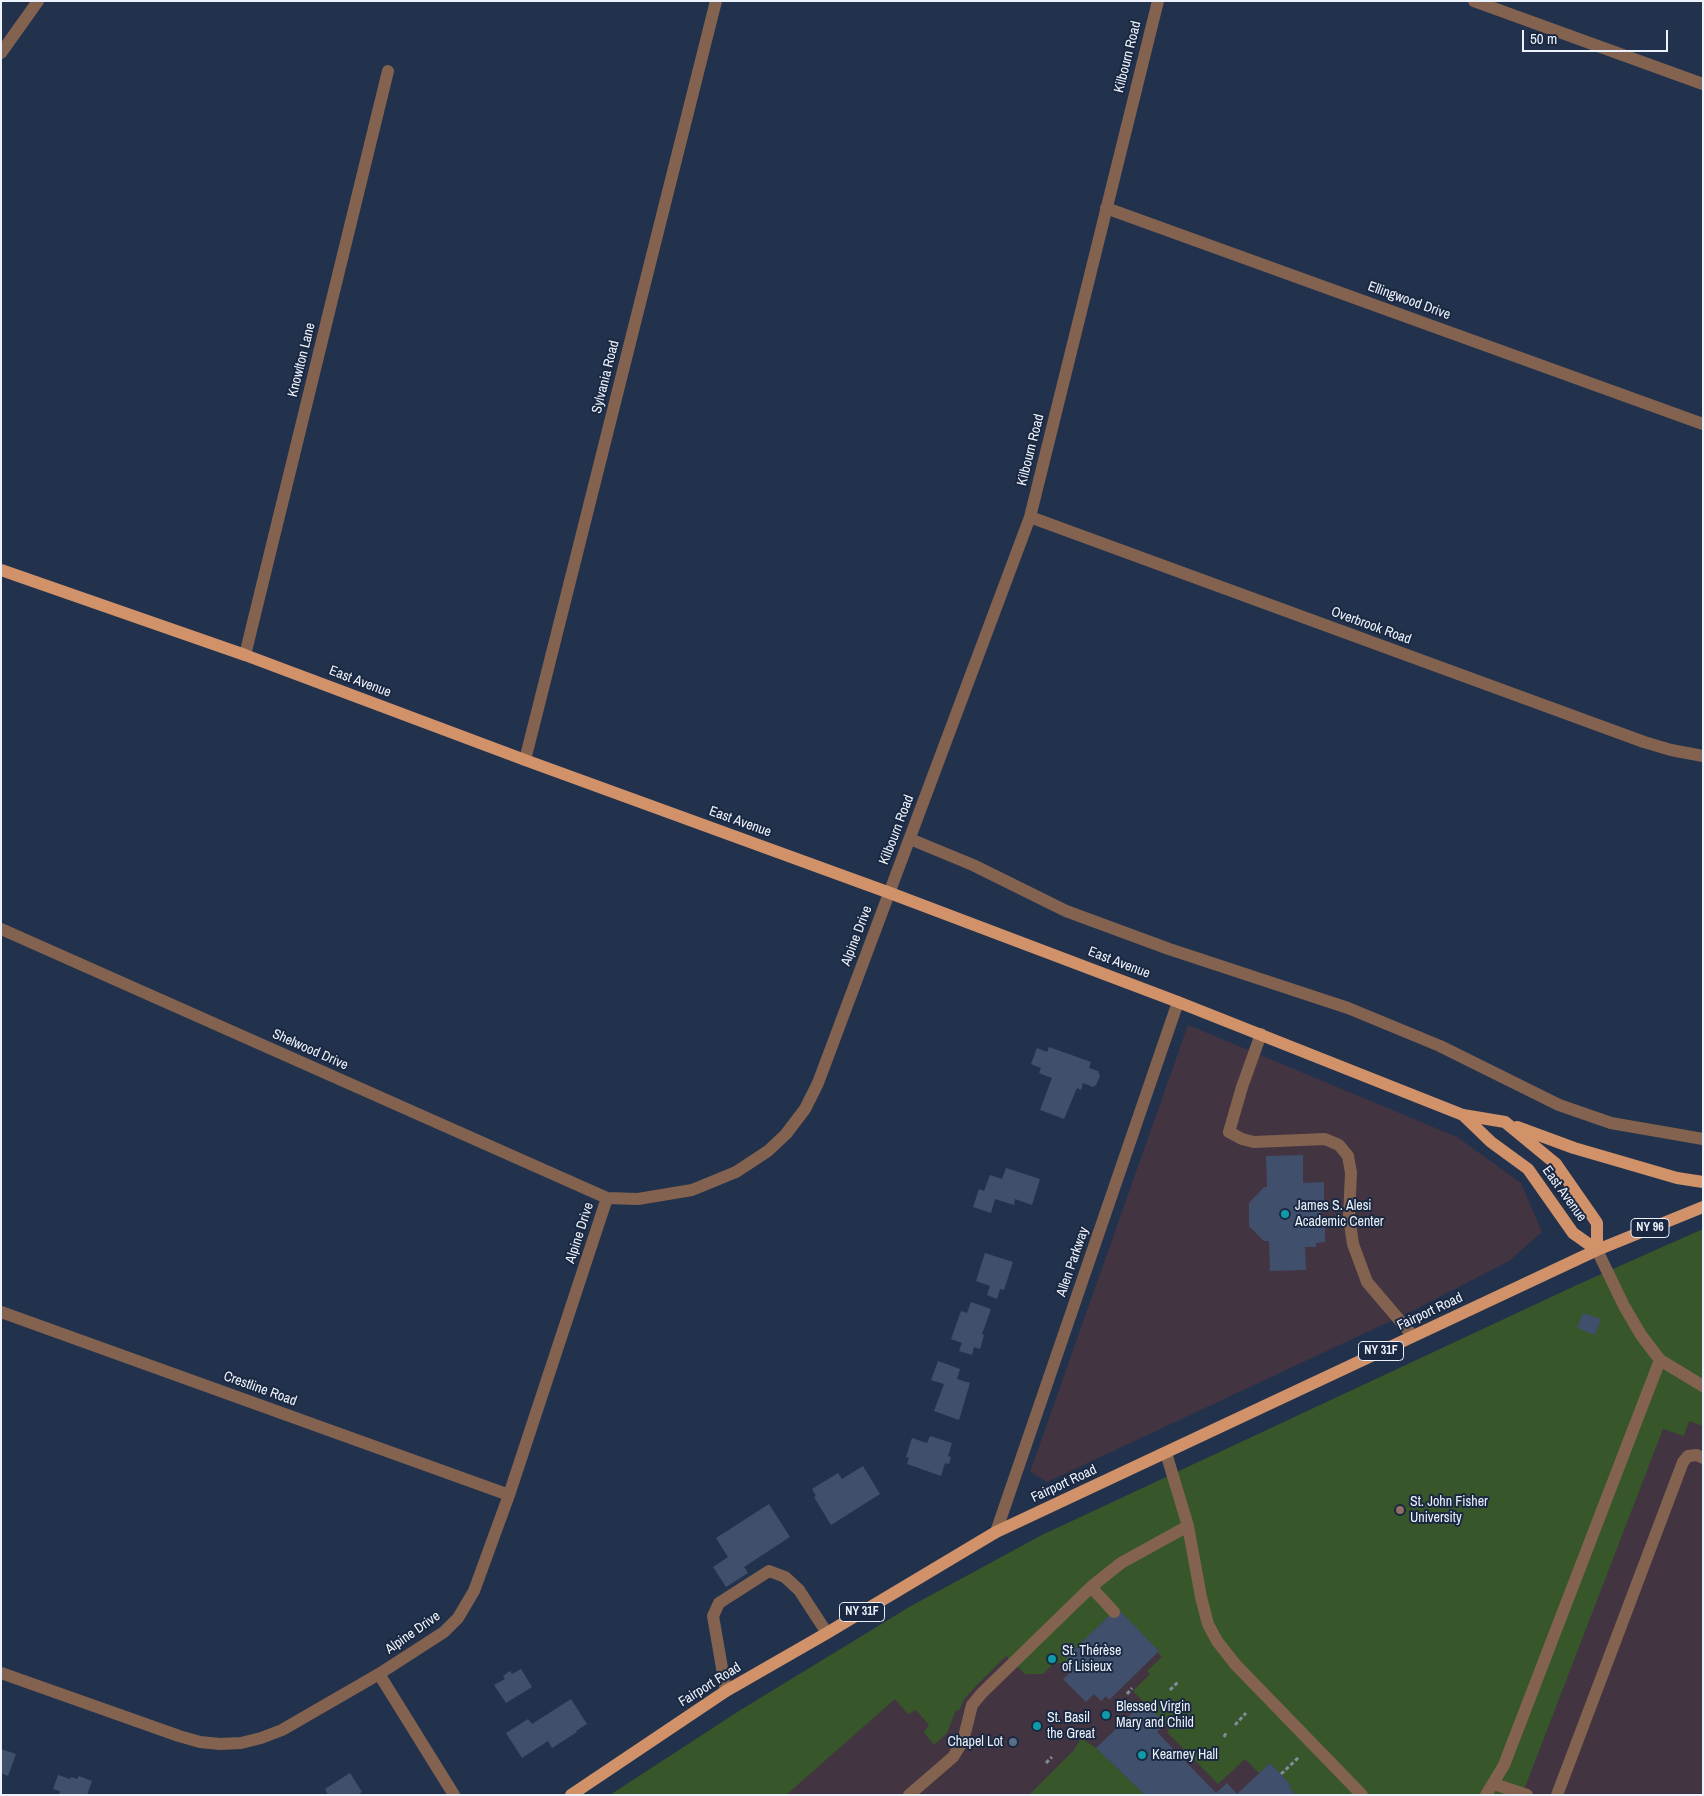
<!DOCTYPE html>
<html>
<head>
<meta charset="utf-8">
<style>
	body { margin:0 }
	#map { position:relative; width:1704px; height:1796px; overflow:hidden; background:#23324c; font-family:"Archivo Narrow",sans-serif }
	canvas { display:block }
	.frame { position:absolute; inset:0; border:2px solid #ecf2fc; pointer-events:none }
	.scale { position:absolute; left:1522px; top:30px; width:146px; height:22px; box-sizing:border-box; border:2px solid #ecf2fc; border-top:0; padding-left:6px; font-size:15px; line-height:18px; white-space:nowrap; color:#ecf2fc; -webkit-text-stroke:4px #1a2841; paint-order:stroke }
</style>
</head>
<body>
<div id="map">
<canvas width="1704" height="1796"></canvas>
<div class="frame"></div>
<div class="scale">50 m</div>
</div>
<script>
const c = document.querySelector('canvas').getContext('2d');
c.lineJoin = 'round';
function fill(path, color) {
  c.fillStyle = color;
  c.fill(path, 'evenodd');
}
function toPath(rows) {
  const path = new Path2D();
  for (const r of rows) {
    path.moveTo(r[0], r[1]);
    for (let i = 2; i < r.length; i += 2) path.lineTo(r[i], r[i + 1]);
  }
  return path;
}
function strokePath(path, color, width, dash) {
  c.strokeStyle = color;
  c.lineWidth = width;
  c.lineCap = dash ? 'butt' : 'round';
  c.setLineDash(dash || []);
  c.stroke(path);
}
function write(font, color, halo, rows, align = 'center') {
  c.font = font + ' "Archivo Narrow",sans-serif';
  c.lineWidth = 4;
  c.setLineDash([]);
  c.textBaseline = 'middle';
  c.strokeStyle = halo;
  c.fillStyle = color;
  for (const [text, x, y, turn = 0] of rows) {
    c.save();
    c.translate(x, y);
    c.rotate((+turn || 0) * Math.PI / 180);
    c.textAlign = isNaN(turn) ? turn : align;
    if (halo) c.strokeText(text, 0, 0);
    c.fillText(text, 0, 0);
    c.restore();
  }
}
fill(toPath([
	[1188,1025,1457,1137,1521,1183,1542,1232,1509,1261,1412,1311,1047,1482,1030,1472],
	[1703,1229,1703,1795,610,1795,739,1711,911,1606,1042,1535,1577,1285]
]), '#433441');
fill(toPath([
	[1703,1229,1703,1426,1689,1421,1684,1436,1663,1429,1522,1795,1296,1795,1289,1787,1291,1785,1270,1763,1259,1773,1245,1759,1218,1784,1167,1732,1169,1729,1133,1691,1150,1674,1147,1671,1162,1657,1158,1653,1159,1651,1117,1608,1068,1656,1070,1659,1065,1664,1059,1663,1052,1665,1043,1674,1025,1674,1006,1656,973,1689,963,1701,959,1711,956,1710,947,1733,934,1745,924,1732,929,1725,916,1710,908,1714,895,1699,786,1795,610,1795,739,1711,911,1606,1042,1535,1577,1285],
	[1081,1738,1096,1748,1145,1795,1029,1795,1074,1750]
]), '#375629');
fill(toPath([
	[1049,1047,1091,1062,1089,1068,1098,1071,1100,1076,1096,1085,1093,1087,1083,1083,1081,1090,1077,1088,1064,1119,1040,1110,1052,1078,1039,1073,1041,1068,1031,1064,1037,1048,1047,1052],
	[1303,1155,1303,1183,1324,1182,1324,1200,1321,1201,1321,1225,1325,1225,1325,1242,1316,1243,1316,1247,1305,1247,1306,1270,1270,1271,1269,1241,1264,1241,1249,1226,1249,1203,1264,1187,1267,1187,1266,1156],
	[1006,1168,1040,1179,1032,1205,1015,1199,1014,1205,995,1199,991,1213,973,1207,979,1189,984,1191,990,1175,1002,1179],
	[985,1253,1013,1262,1004,1290,1000,1289,997,1299,987,1295,990,1286,976,1281],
	[971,1302,991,1309,982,1334,984,1335,980,1349,974,1347,972,1355,959,1351,962,1343,951,1339,961,1311,967,1313],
	[1583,1313,1601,1319,1595,1335,1577,1328],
	[938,1361,960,1369,957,1379,970,1383,959,1420,934,1411,944,1384,931,1380],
	[930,1436,952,1443,948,1456,951,1457,949,1464,945,1463,941,1476,907,1464,909,1458,906,1457,912,1438,927,1443],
	[863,1466,880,1494,831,1525,814,1497,816,1496,812,1489,838,1473,842,1479],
	[769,1504,790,1537,744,1567,748,1573,726,1587,713,1567,728,1557,716,1538],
	[1117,1608,1159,1651,1109,1700,1106,1696,1101,1701,1094,1694,1086,1702,1063,1679,1072,1671,1065,1664,1070,1659,1068,1656],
	[521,1669,532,1687,506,1703,494,1685,505,1679,503,1676,510,1671,512,1674],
	[571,1699,587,1724,576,1731,577,1732,552,1748,548,1741,522,1758,506,1733,528,1719,532,1724],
	[1144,1702,1165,1724,1157,1732,1216,1793,1227,1783,1237,1794,1270,1763,1291,1785,1289,1787,1296,1795,1145,1795,1096,1748],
	[1,1749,16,1754,8,1776,1,1773],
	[350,1773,362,1792,358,1795,328,1795,325,1789],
	[58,1775,70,1779,71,1777,77,1779,79,1776,92,1781,87,1795,59,1795,60,1791,53,1789]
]), '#40506c');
strokePath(toPath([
	[1170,1690,1179,1681],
	[1127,1694,1132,1688],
	[1235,1725,1246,1713],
	[1224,1737,1226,1733],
	[1046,1763,1052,1757],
	[1281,1774,1299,1757]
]), '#808b9e', 3, [4, 2.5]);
strokePath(toPath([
	[1474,1,1703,84],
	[1,53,38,1],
	[1106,208,1703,424],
	[1030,517,1644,742,1671,750,1703,756],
	[245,655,388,71],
	[525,760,716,1],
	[910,839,973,865,1066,911,1169,949,1348,1008,1440,1046,1559,1105,1611,1123,1703,1139],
	[1,929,607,1198,638,1199,692,1190,736,1172,768,1151,786,1134,805,1109,818,1083,1030,517,1158,1],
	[1261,1034,1242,1087,1229,1132,1242,1139,1254,1142,1325,1139,1339,1145,1348,1156,1351,1173,1349,1217,1353,1244,1367,1282,1413,1336],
	[1597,1250,1624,1306,1641,1335,1660,1360,1703,1386],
	[1,1312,509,1495],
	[1166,1453,1188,1526,1201,1597,1208,1624,1217,1641,1235,1664,1362,1795],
	[996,1532,1178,1002],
	[1091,1587,1114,1612],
	[1,1673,179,1736,200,1742,220,1744,241,1743,261,1738,282,1730,379,1674,444,1632,458,1618,474,1591,509,1495,607,1198],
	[379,1674,454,1795],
	[726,1691,713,1616,719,1603,769,1571,785,1577,799,1590,827,1633],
	[1494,1784,1527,1795],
	[909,1795,953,1757,963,1741,972,1705,982,1693,1091,1587,1121,1563,1188,1526],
	[1486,1795,1504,1765,1660,1360],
	[1557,1795,1683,1462,1688,1456,1697,1455,1703,1458]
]), '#836350', 12);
strokePath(toPath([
	[1,570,245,655,525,760,890,893,1178,1002,1463,1115,1505,1122,1556,1164,1597,1223,1597,1250],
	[1463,1115,1491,1142,1528,1169,1573,1233,1597,1250],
	[1517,1127,1574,1148,1677,1178,1703,1182],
	[571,1795,726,1691,827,1633,996,1532,1597,1250,1703,1207]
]), '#d19269', 12);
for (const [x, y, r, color] of [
	[1285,1214,5,"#0f9aa8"],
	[1400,1510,5,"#8d6e63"],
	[1052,1659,5,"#0f9aa8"],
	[1106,1715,5,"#0f9aa8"],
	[1037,1726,5,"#0f9aa8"],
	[1013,1742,5,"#5c6f8a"],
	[1142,1755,5,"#0f9aa8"]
]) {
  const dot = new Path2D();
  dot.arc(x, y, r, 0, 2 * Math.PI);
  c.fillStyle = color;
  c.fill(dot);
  strokePath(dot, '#1a2841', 2);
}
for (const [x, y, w] of [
	[1650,1228,38],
	[1381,1351,45],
	[862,1612,45]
]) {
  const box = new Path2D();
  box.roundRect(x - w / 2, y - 9.5, w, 19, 4);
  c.fillStyle = '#1a2841';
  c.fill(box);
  strokePath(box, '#ecf2fc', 1);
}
write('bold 12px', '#ecf2fc', null, [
	["NY 96",1650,1228],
	["NY 31F",1381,1351],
	["NY 31F",862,1612]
]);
write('14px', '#ecf2fc', '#1a2841', [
	["Kilbourn Road",1128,57,-76],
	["Ellingwood Drive",1409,301,20],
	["Knowlton Lane",302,360,-76],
	["Sylvania Road",606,377,-76],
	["Kilbourn Road",1031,450,-76],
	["Overbrook Road",1371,626,20],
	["East Avenue",360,682,21],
	["East Avenue",740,822,20],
	["Kilbourn Road",897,830,-69],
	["Alpine Drive",857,936,-69],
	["East Avenue",1119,963,21],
	["Shelwood Drive",310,1050,24],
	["East Avenue",1564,1194,54],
	["Alpine Drive",580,1233,-72],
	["Allen Parkway",1073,1262,-71],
	["Fairport Road",1430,1312,-25],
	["Crestline Road",260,1389,20],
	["Fairport Road",1064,1484,-25],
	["Alpine Drive",413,1633,-35],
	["Fairport Road",710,1685,-32]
]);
write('14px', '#ecf2fc', '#1a2841', [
	["James S. Alesi",1295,1206],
	["Academic Center",1295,1222],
	["St. John Fisher",1410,1502],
	["University",1410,1518],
	["St. Thérèse",1062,1651],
	["of Lisieux",1062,1667],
	["Blessed Virgin",1116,1707],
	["Mary and Child",1116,1723],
	["St. Basil",1047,1718],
	["the Great",1047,1734],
	["Chapel Lot",1003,1742,"right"],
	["Kearney Hall",1152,1755]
], 'left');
</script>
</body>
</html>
